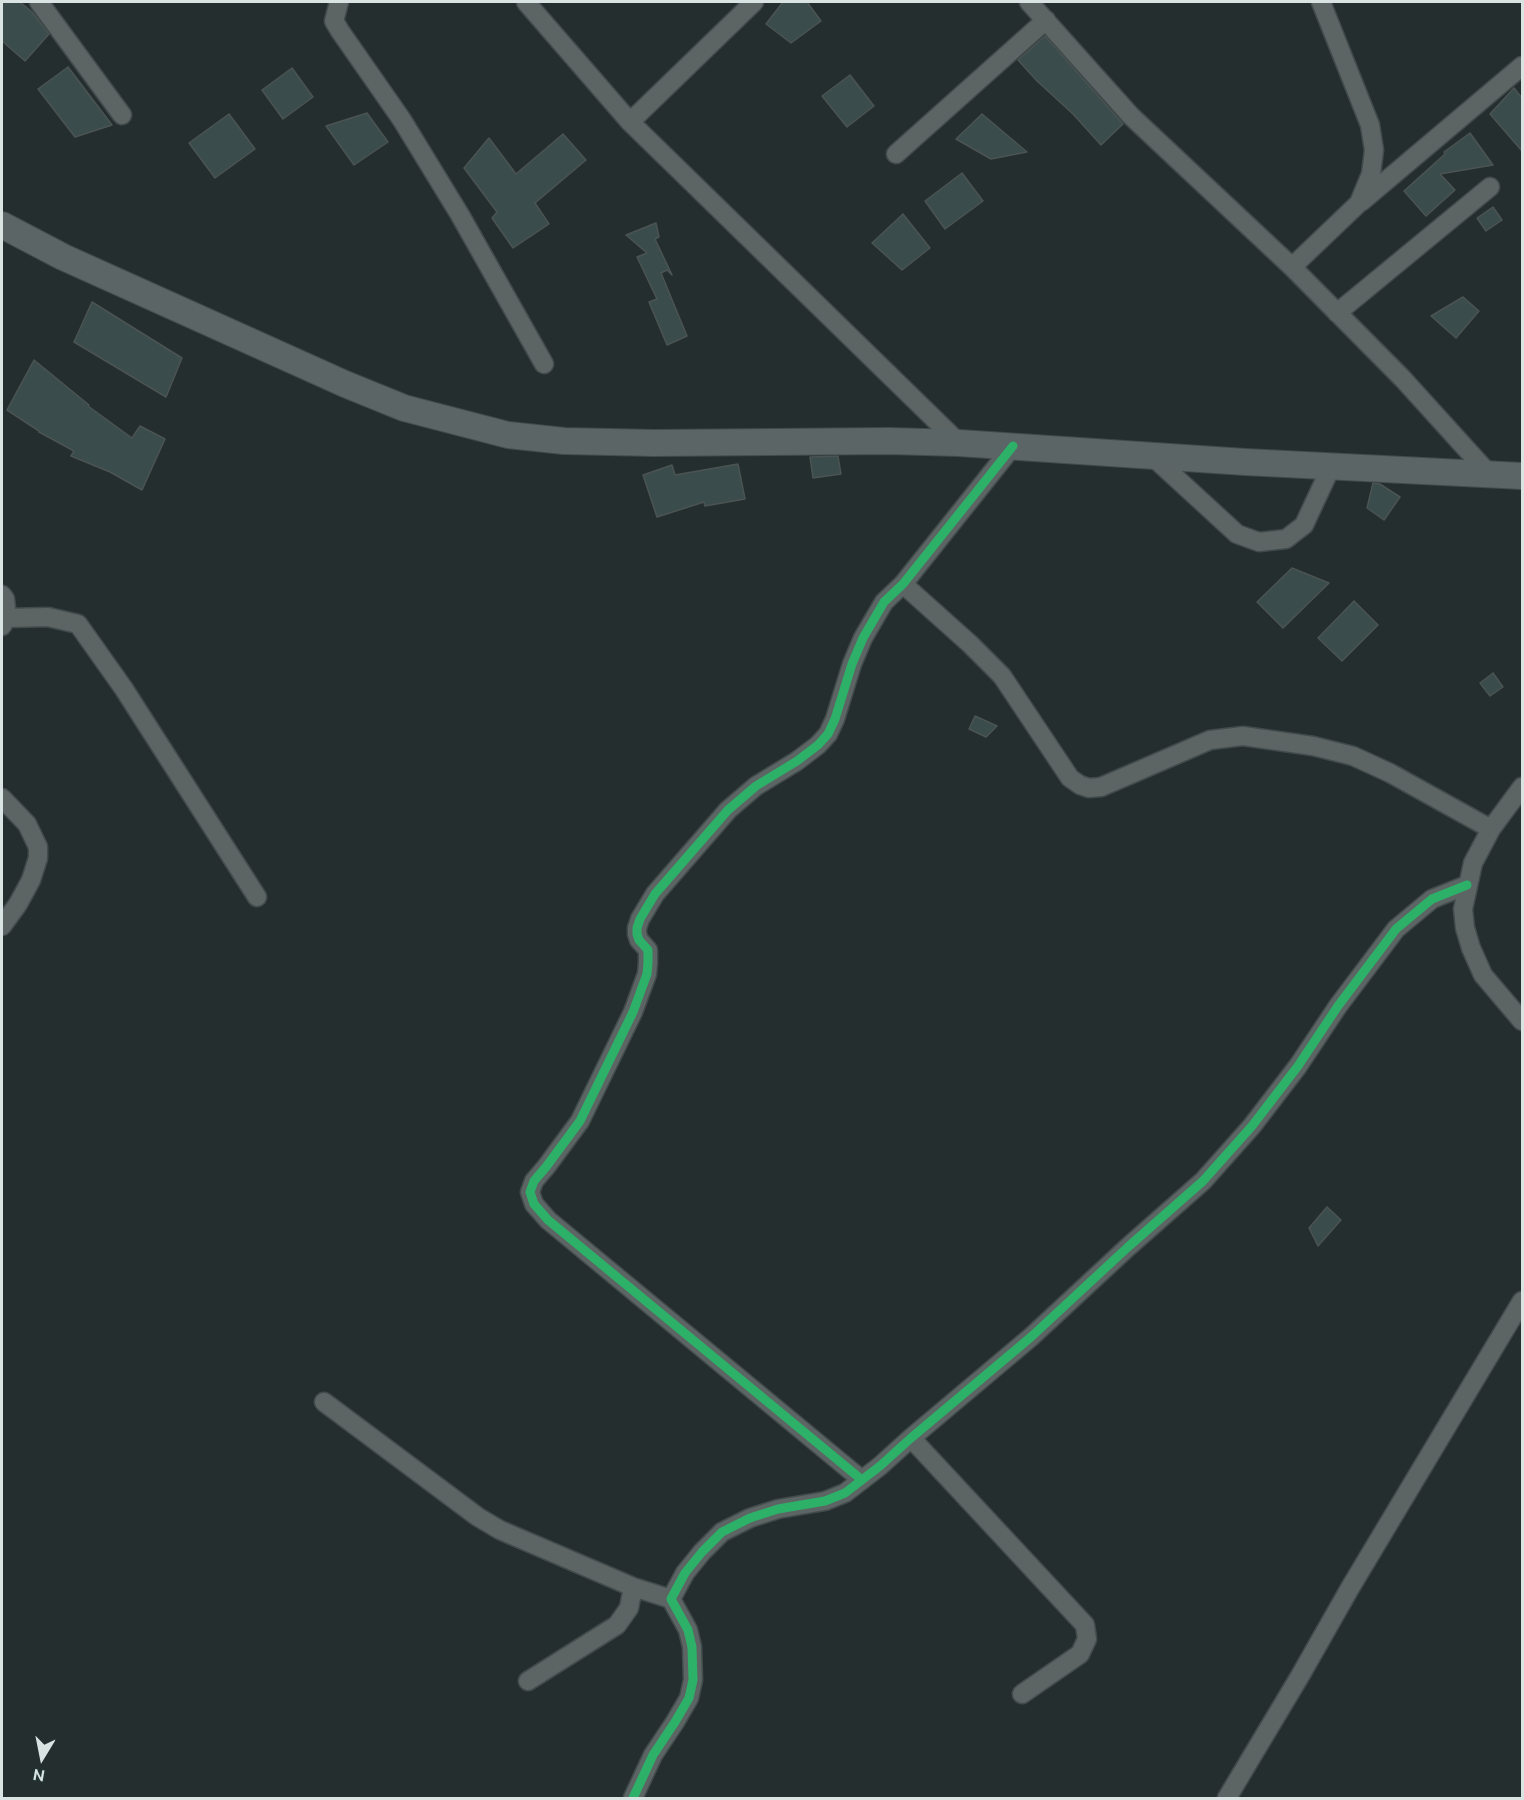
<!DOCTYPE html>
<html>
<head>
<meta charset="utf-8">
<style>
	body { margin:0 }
	#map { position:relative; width:1524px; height:1800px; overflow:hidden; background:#252e2e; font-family:Ubuntu,sans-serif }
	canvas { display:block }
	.frame { position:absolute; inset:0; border:3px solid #d8e3e2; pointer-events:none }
	.north { position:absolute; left:12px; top:1728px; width:60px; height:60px; -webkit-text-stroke:4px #213231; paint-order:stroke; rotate:190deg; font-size:16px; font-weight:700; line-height:24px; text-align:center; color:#d8e3e2 }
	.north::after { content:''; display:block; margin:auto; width:21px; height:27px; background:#d8e3e2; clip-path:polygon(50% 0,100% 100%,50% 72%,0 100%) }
</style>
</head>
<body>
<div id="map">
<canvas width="1524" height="1800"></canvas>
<div class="frame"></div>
<div class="north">N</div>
</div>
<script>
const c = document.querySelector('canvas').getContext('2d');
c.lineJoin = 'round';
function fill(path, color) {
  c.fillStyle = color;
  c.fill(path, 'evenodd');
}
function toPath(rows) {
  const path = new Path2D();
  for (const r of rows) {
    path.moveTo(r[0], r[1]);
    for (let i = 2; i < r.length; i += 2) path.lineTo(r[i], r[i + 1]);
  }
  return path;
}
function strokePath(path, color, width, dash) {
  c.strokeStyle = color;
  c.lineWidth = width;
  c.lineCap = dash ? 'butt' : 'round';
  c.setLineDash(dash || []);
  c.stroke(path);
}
const building = toPath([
	[2,2,20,2,32,12,49,34,25,61,2,41,2,2],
	[783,2,807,2,821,21,791,43,766,24,783,2],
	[1045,36,1123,124,1101,145,1073,114,1037,81,1018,60,1045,36],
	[68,67,112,125,75,137,38,89,68,67],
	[292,68,313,97,283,119,262,90,292,68],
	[850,75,874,106,847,127,822,96,850,75],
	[1514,88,1522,98,1522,151,1490,114,1514,88],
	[367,113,388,142,354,165,326,126,367,113],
	[229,114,255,149,215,178,189,143,229,114],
	[982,114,1027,152,991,159,956,139,982,114],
	[1470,133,1493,165,1440,174,1455,190,1426,216,1404,191,1445,154,1444,152,1470,133],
	[563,134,586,160,535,203,549,224,513,248,492,218,497,212,464,168,489,138,516,174,563,134],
	[962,173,983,201,945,229,925,201,962,173],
	[1493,207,1502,220,1486,231,1477,218,1493,207],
	[903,214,930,248,902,270,872,243,903,214],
	[656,223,659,237,655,239,672,275,667,270,661,273,687,336,667,345,649,302,657,299,637,257,647,253,626,235,656,223],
	[1463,297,1479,311,1456,338,1431,316,1463,297],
	[92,302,182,358,166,397,74,342,92,302],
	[34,360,89,405,88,406,132,438,140,426,165,439,142,490,110,472,71,456,74,451,39,432,39,431,7,410,34,360],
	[838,456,841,474,813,478,810,457,838,456],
	[738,464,745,499,705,506,704,502,657,517,643,475,672,465,675,475,738,464],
	[1373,483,1380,484,1400,497,1384,520,1367,508,1373,483],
	[1292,568,1329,583,1283,628,1257,602,1292,568],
	[1354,601,1378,625,1342,661,1318,638,1354,601],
	[1493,673,1503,687,1490,696,1480,683,1493,673],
	[975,716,997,726,986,737,969,729,975,716],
	[1327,1207,1341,1220,1318,1246,1309,1228,1327,1207]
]);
fill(building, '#3b4c4c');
strokePath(building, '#4b5353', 1.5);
const street = toPath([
	[39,2,122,115],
	[339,2,334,21,340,31,402,120,460,215,544,364],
	[526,2,630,122,959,443],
	[1029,2,1131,116,1292,267,1403,379,1490,475],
	[630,122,754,2],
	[896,154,1046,20],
	[1361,202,1522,66],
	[1292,267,1359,203,1371,174,1374,150,1370,125,1321,2],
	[1337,313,1490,187],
	[1151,455,1237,534,1259,542,1286,539,1304,525,1331,467],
	[903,584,970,644,1002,676,1070,778,1080,785,1089,788,1101,787,1210,740,1243,736,1313,746,1353,756,1390,773,1491,829],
	[2,595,5,599,7,618,2,626],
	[7,618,48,617,78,624,124,689,257,897],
	[1522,787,1491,829,1473,863,1463,909,1465,928,1471,948,1483,975,1522,1021],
	[2,798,27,824,38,847,38,858,31,880,18,904,2,926],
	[324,1402,478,1517,500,1530,633,1587,671,1599],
	[911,1438,1085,1625,1087,1639,1080,1654,1022,1694],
	[862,1480,548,1220,534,1204,530,1192,534,1181,546,1167,580,1121,633,1012,647,974,648,963,648,950,639,940,637,934,637,928,640,919,655,894,728,810,756,786,797,761,818,745,828,734,835,719,852,664,863,638,884,602,903,584,1013,446],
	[528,1681,617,1625,629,1608,633,1587],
	[633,1798,653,1755,675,1722,689,1698,693,1680,692,1647,688,1630,671,1599,685,1573,702,1552,722,1532,750,1518,778,1509,825,1501,845,1493,880,1466,911,1438,1031,1337,1128,1247,1203,1181,1252,1126,1298,1066,1338,1006,1396,929,1432,899,1467,885],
	[1227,1798,1300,1676,1350,1588,1522,1301]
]);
const secondary = toPath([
	[2,225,63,257,345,384,404,408,508,435,564,441,654,443,889,441,959,443,1245,462,1522,476]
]);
strokePath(street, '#424b4b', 21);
strokePath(secondary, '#424b4b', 28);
strokePath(street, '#5c6464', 18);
strokePath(secondary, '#5b6565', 26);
strokePath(toPath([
	[862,1480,548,1220,534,1204,530,1192,534,1181,546,1167,580,1121,633,1012,647,974,648,963,648,950,639,940,637,934,637,928,640,919,655,894,728,810,756,786,797,761,818,745,828,734,835,719,852,664,863,638,884,602,903,584,1013,446],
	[633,1798,653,1755,675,1722,689,1698,693,1680,692,1647,688,1630,671,1599,685,1573,702,1552,722,1532,750,1518,778,1509,825,1501,845,1493,880,1466,911,1438,1031,1337,1128,1247,1203,1181,1252,1126,1298,1066,1338,1006,1396,929,1432,899,1467,885]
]), '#2db169', 9);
</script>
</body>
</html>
